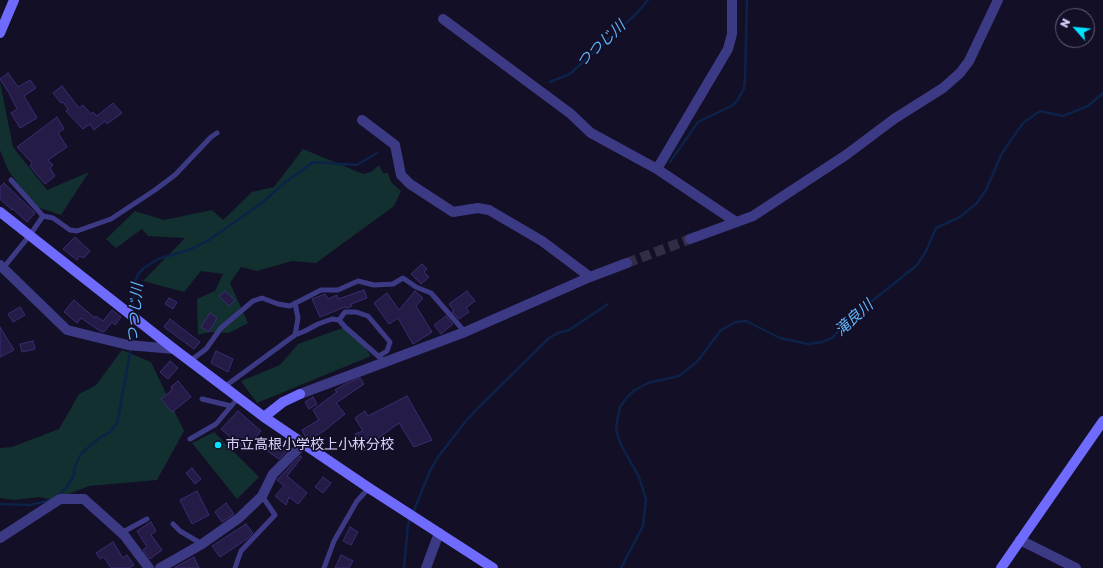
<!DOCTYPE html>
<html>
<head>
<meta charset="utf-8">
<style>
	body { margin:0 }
	#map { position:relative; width:1103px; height:568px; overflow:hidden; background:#130f26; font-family:"Golos Text",sans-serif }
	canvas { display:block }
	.north { position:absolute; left:1055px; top:8px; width:40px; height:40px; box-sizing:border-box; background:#130f26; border:1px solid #625e7d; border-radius:50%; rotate:297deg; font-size:11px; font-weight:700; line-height:16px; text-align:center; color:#d9d4ff }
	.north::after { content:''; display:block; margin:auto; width:14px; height:18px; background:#00e5ff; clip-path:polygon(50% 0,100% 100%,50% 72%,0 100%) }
</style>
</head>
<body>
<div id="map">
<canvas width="1103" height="568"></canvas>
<div class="north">N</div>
</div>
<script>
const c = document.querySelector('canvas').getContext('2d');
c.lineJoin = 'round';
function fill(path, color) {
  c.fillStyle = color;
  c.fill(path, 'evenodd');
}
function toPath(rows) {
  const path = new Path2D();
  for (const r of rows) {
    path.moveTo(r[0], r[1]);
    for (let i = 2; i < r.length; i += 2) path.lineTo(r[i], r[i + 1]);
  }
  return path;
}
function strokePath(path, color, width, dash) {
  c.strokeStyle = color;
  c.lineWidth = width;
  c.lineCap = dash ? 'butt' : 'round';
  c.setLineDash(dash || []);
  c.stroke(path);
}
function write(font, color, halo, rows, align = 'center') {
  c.font = font + ' "Golos Text","Noto Sans JP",sans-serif';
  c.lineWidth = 3.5;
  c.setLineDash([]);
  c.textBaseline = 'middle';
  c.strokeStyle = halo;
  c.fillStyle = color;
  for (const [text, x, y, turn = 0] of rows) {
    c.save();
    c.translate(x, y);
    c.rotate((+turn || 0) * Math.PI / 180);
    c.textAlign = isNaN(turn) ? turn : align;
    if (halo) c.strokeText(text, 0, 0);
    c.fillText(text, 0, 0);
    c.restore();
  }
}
fill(toPath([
	[0,82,13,147,47,190,89,172,61,215,34,206,8,170,0,150],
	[303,149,363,174,371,172,379,165,383,173,388,173,391,182,401,191,394,206,316,263,292,261,257,271,241,267,230,283,248,323,229,333,209,332,198,335,197,299,215,291,223,274,201,271,184,292,143,281,185,238,148,236,142,229,116,248,106,239,135,211,164,220,212,210,223,220,252,192,274,187],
	[345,327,355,333,371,356,257,403,241,381,280,365,298,344],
	[122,350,151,362,184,431,157,480,89,486,53,500,39,497,14,500,0,498,0,448,12,447,59,429,79,394,96,385],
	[214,432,259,477,237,499,192,443]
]), '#12302f');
strokePath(toPath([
	[550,82,570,74,637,13,648,0],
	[670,162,698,122,731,106,736,102,744,89,745,80,747,0],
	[132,313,135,281,139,273,144,268,158,259,191,249,209,240,262,203,282,185,313,162,357,165,377,153],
	[131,343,132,320],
	[57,496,67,487,74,475,75,466,81,454,99,438,110,432,117,424,131,348],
	[0,504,30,505,51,500],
	[413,513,430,471,438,457,466,421,479,407,549,338,558,333,569,330,608,304],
	[404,568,408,525,411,517],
	[621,568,643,526,646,499,639,477,620,443,616,430,617,421,620,407,628,396,635,390,648,383,679,376,697,362,721,330,736,322,746,321,780,338,808,344,822,342,832,338,852,317,917,265,926,251,936,228,960,217,977,203,986,190,1002,153,1023,123,1040,111,1063,116,1088,106,1103,93]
]), '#0c2248', 2.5);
const building = toPath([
	[8,73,18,87,30,80,36,88,24,96,37,118,20,128,11,113,17,109,9,93,0,79,8,73],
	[62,86,79,108,83,105,91,114,93,112,97,116,113,103,122,113,107,124,105,121,94,130,90,124,83,129,66,111,68,109,63,102,61,103,53,93,62,86],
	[57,117,64,129,58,133,67,147,48,160,53,165,50,168,55,176,45,184,30,166,32,163,17,147,57,117],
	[4,183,35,213,27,222,13,209,12,210,0,199,0,187,4,183],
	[75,237,90,251,84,258,79,256,77,260,63,249,75,237],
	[422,264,427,269,424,272,429,277,421,284,411,274,422,264],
	[364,290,367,298,351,304,352,306,347,308,345,307,320,317,312,299,325,294,328,299,337,295,338,299,364,290],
	[225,291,235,300,229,306,219,296,225,291],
	[415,291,423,298,416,306,432,332,413,344,398,318,389,324,374,303,387,293,399,310,415,291],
	[467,291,475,301,466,308,469,312,459,319,452,312,454,311,449,304,467,291],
	[169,298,177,302,173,309,165,304,169,298],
	[74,300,95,318,96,316,103,321,112,310,121,317,115,325,112,322,104,332,100,331,81,318,77,323,64,312,74,300],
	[20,307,25,315,13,322,8,314,20,307],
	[210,313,217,318,209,332,201,327,210,313],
	[446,316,453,324,441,334,434,325,446,316],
	[170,319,200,342,194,349,164,327,170,319],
	[0,327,14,350,0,357,0,327],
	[33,341,35,349,22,352,20,344,33,341],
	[216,351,233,359,228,372,211,363,216,351],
	[170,361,178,368,168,379,160,372,170,361],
	[360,378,364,384,336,403,345,414,324,431,309,439,306,438,302,430,319,420,313,410,337,392,335,390,345,384,360,378],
	[178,381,191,397,172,412,161,399,172,390,171,387,178,381],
	[407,396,432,440,414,447,399,423,373,442,374,445,363,451,355,434,363,431,355,418,365,411,368,416,407,396],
	[313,397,317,404,309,409,305,402,313,397],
	[238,411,261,431,245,450,221,429,238,411],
	[278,439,290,448,279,459,266,450,270,444,273,446,278,439],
	[300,456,302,457,287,476,307,493,298,504,289,497,286,505,275,496,284,486,277,480,300,456],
	[192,468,201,479,195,484,186,473,192,468],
	[323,477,331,483,323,493,315,487,323,477],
	[197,491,209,515,192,524,180,500,197,491],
	[226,503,234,514,222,522,215,512,226,503],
	[151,522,156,531,151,535,162,550,150,559,143,550,147,547,137,531,151,522],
	[246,524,253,533,247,539,220,557,212,546,246,524],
	[350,527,358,532,351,545,343,541,350,527],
	[113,542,123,558,127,555,134,565,129,568,111,568,104,557,100,559,96,553,113,542],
	[341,555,353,561,349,568,335,568,341,555],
	[194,557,199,568,174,568,194,557]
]);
fill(building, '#241b47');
strokePath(building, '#3b2d73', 1);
strokePath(toPath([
	[627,263,690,239]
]), '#312d47', 10, [10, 5]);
strokePath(toPath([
	[11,180,43,216,53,218,70,230,77,231,111,219,155,190,175,175,211,137,217,133],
	[4,267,30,235,43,216],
	[339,320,345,312,356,312,368,316,390,342,387,351,379,356],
	[295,335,305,331,318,324,332,319,339,320,345,327,385,362],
	[190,361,206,349,221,328,253,301,262,298,278,304,290,306,321,290,338,290,358,281,374,285,393,284,403,278,416,287,431,293,465,332],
	[224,387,295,335,298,318,295,303],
	[202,399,231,406],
	[190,439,216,424,238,398],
	[173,524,180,531,202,544],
	[121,533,147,519],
	[235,568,241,551,275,515,262,496],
	[324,568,334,541,357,501,369,488]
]), '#3d3a85', 5);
strokePath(toPath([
	[443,19,571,114,591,133,657,169,736,222],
	[362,120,395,145,401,175,410,184,453,212,478,208,489,210,542,241,590,277],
	[657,169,728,49,732,34,732,0],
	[690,239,753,216,846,155,894,119,943,88,960,73,969,61,998,0],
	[0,265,67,330,128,345,174,349],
	[300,394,465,332,590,277,627,263],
	[0,538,60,499,84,499,124,535,149,568],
	[1020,540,1076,568],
	[160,568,202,544,239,518,262,496,273,474,303,444],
	[426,568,439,533]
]), '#3d3a85', 10);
strokePath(toPath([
	[0,33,14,0],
	[0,212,174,349,264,417,369,488,493,568],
	[264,417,283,402,300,394],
	[1001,568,1103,421]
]), '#6f6bff', 10);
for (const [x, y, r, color] of [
	[218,445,4,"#00e5ff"]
]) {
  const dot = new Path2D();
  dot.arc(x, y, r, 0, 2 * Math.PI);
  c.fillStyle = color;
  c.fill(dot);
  strokePath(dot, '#130f26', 1.5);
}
write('14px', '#d9d4ff', '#130f26', [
	["市立高根小学校上小林分校",226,445]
], 'left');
write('italic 15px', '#62b6ff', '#130f26', [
	["つつじ川",601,44,-43],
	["つつじ川",135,313,-85],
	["滝良川",854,318,-42]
]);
</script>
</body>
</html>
